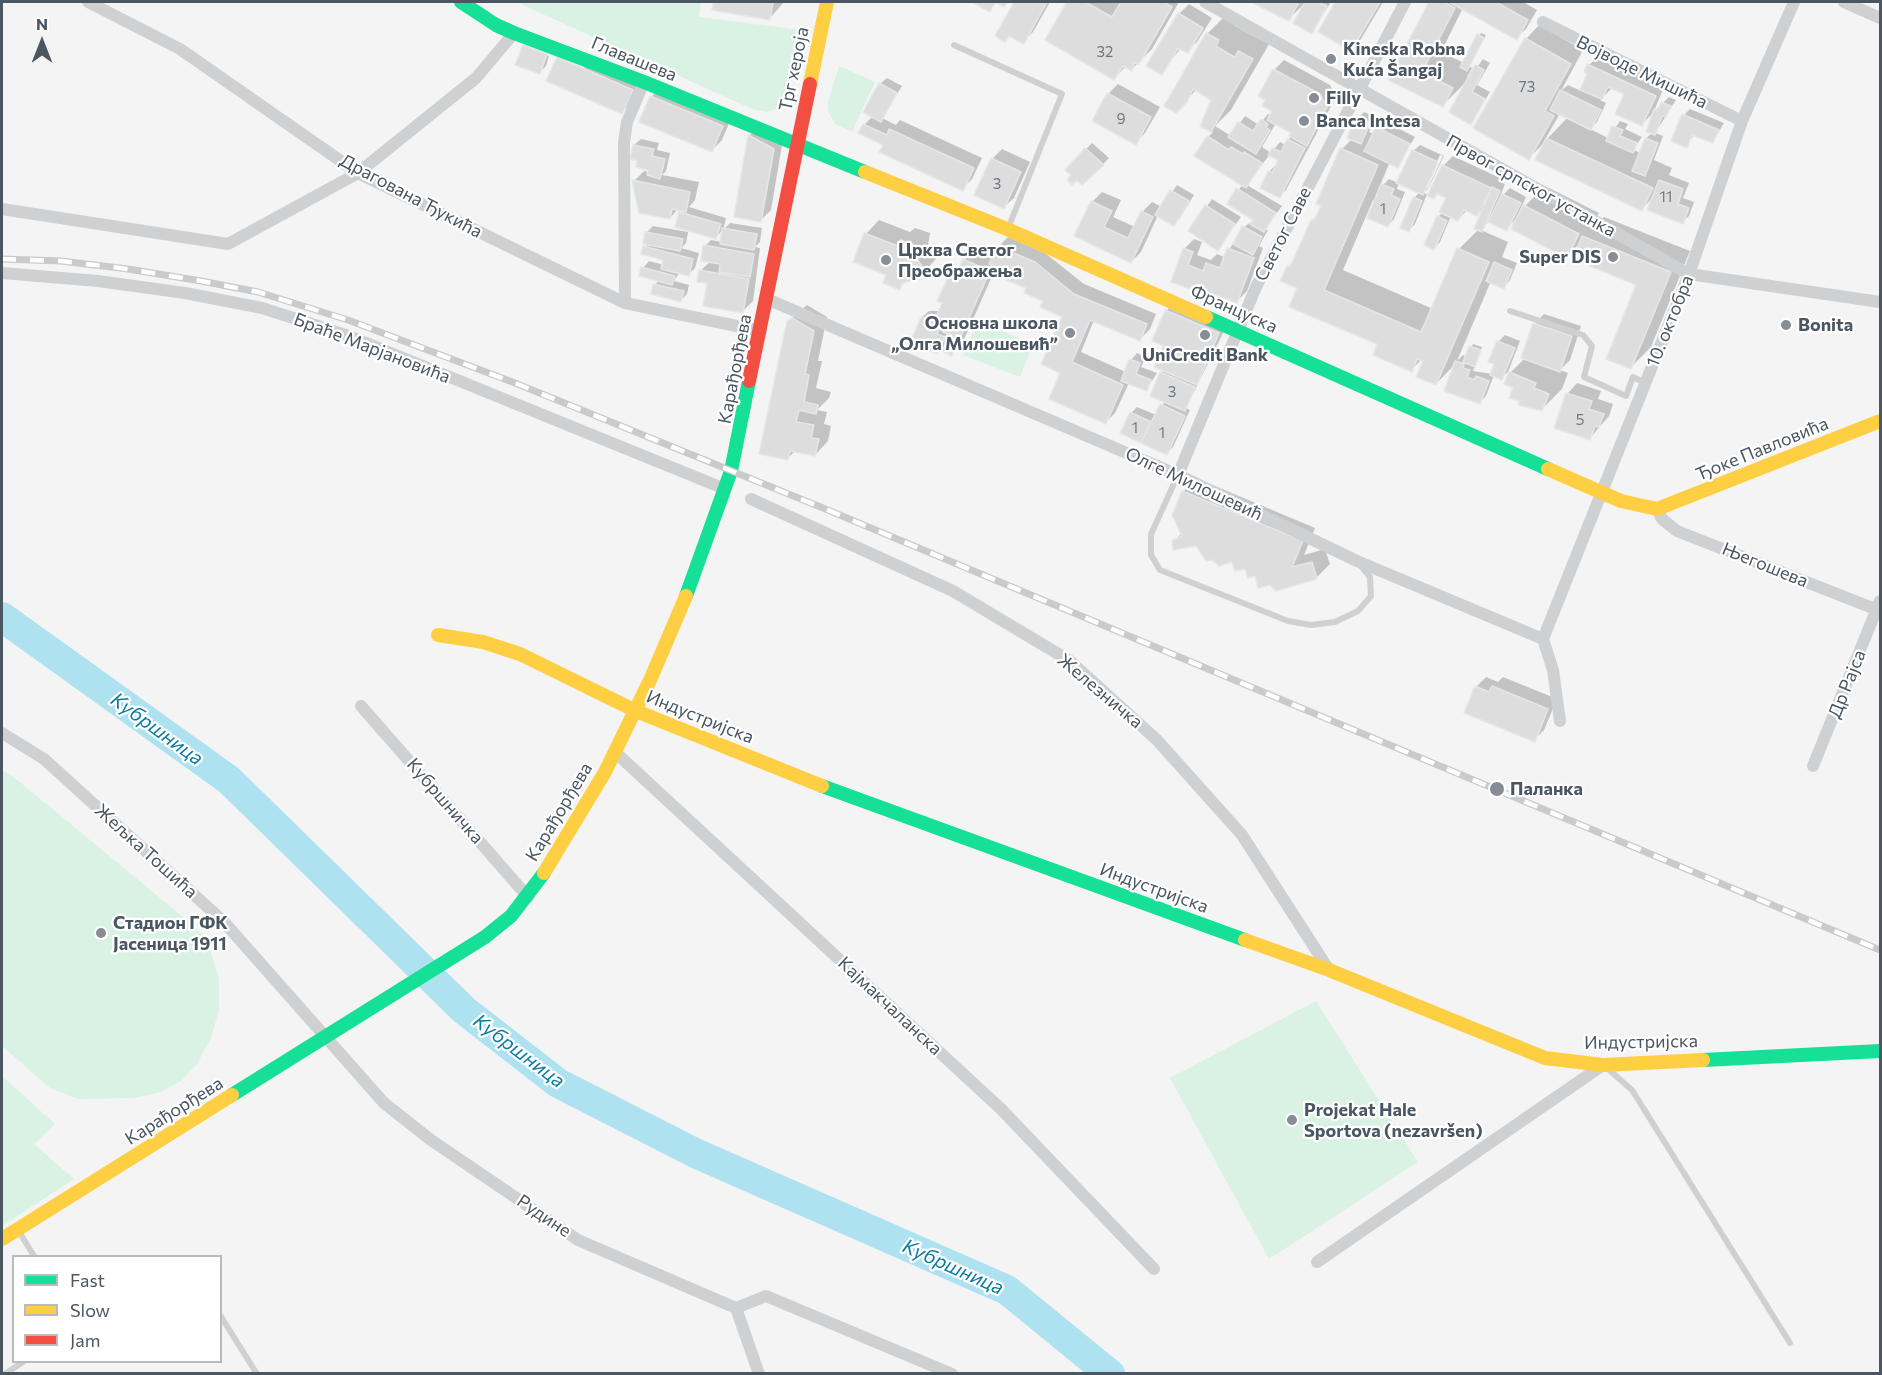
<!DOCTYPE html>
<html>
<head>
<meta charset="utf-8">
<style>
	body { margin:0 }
	#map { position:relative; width:1882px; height:1375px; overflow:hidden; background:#f4f4f4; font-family:Commissioner,sans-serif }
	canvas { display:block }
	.frame { position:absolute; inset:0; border:3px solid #4a5661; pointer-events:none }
	.legend { position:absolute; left:12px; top:1255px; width:210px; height:108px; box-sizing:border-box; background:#fff; border:2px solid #b7bbc0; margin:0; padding:8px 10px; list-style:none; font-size:18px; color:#4a5661 }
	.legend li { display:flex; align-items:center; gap:12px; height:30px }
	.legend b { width:30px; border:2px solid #b7bbc0 }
	.north { position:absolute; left:12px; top:12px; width:60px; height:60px; -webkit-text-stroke:4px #fff; paint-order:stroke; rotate:0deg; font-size:16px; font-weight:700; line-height:24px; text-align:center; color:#4a5661 }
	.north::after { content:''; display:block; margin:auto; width:21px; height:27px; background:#4a5661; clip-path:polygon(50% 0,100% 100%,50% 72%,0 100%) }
</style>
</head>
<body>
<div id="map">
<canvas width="1882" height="1375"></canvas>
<div class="frame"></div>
<ul class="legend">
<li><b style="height:8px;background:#16e098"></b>Fast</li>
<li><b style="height:8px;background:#ffcf43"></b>Slow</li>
<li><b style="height:8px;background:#f24e42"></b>Jam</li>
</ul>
<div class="north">N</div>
</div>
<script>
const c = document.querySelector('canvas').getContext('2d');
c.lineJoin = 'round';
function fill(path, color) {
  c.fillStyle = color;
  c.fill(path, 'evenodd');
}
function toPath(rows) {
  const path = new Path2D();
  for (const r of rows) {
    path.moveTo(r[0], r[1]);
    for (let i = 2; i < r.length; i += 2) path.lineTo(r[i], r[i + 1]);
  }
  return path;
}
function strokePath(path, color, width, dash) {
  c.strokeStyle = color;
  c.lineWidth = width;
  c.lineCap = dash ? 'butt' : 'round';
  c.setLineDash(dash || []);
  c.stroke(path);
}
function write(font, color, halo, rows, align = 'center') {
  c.font = font + ' Commissioner,sans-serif';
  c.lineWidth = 4.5;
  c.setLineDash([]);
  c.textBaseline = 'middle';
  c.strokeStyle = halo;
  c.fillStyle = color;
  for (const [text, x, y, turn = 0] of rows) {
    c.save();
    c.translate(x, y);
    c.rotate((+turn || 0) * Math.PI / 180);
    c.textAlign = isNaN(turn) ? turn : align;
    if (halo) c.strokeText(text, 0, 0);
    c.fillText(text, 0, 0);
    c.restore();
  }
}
fill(toPath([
	[516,2,701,2,699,17,801,30,782,107,767,112,752,109],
	[839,66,875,82,852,132,835,124,828,111,828,102],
	[977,321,1033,344,1020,377,963,355],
	[2,771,10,774,194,926,207,940,219,979,219,1010,211,1038,197,1064,181,1081,158,1093,133,1098,78,1099,50,1088,2,1046],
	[1316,1001,1418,1162,1269,1259,1170,1078],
	[2,1076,55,1124,34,1144,74,1179,2,1226]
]), '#d9f2e3');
fill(toPath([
	[715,2,784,2,770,18,713,9],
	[974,2,1007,2,1003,5,997,2,990,10],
	[1015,2,1050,2,1033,32,1023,42,1011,35,1005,40,997,36],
	[1069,2,1179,2,1152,49,1132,69,1126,66,1114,79,1047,40],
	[1254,2,1331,2,1312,32,1304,4,1289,19],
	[1337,2,1383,2,1361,39,1351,49,1320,31],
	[1430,2,1523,2,1537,10,1526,29,1516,38,1463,8,1441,52,1464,63,1479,35,1481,33,1486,35,1469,66,1472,68,1467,77,1469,78,1483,59,1490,63,1477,85,1490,92,1471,123,1467,81,1442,106,1390,79],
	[1189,4,1212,18,1197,42,1187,51,1181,48,1161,73,1179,14],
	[1227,14,1238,20,1235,26,1250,34,1255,37,1259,32,1272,39,1231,110,1215,126,1231,136,1245,116,1259,125,1268,114,1271,116,1274,111,1274,70,1284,60,1330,85,1336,97,1286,190,1279,196,1269,172,1280,160,1270,154,1247,185,1282,206,1265,229,1268,230,1259,246,1263,248,1247,291,1237,301,1192,285,1184,249,1194,239,1202,242,1197,255,1211,260,1217,254,1224,257,1244,227,1255,219,1229,203,1243,184,1208,137,1213,132,1202,126,1213,99,1197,89,1176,111,1207,34],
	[1276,123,1293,132,1286,145,1280,142,1271,153,1262,147],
	[1539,25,1583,50,1561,91,1568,85,1581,91,1589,73,1589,65,1599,55,1665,85,1653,113,1669,97,1676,100,1655,133,1663,136,1654,160,1672,168,1669,175,1689,183,1683,198,1694,202,1689,216,1682,222,1653,197,1642,209,1545,142,1529,158,1526,39],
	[1612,88,1626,94,1642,124,1655,111,1652,133,1646,138,1641,153,1633,150,1642,137,1625,129,1628,124,1620,121,1608,138,1590,129,1597,122,1606,103,1600,100],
	[1560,113,1568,117,1547,139,1546,138],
	[525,47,549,56,546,66,540,72],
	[568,48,642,79,632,102,622,112],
	[887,78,902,86,882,118,896,125,900,120,982,158,972,179,962,189,885,144,864,125,873,116,880,84],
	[1118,84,1160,107,1145,133,1135,143,1108,94],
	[661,87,732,116,722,140,712,150,651,97],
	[1690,109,1724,123,1713,142,1695,134,1686,146,1684,115],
	[1364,112,1375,117,1369,132,1374,134,1384,121,1415,137,1397,166,1390,162,1378,190,1389,179,1398,183,1413,151,1420,145,1444,156,1429,187,1424,193,1429,195,1443,166,1453,156,1500,178,1498,181,1505,184,1499,199,1510,188,1526,197,1520,211,1545,186,1599,213,1591,229,1604,217,1690,251,1651,347,1631,367,1638,284,1582,241,1567,256,1517,218,1506,229,1489,221,1481,230,1508,242,1502,257,1517,263,1510,280,1504,287,1491,281,1457,361,1463,355,1467,357,1473,344,1482,347,1473,371,1492,374,1496,364,1490,361,1499,341,1505,335,1520,341,1508,372,1501,378,1494,375,1486,396,1480,402,1456,363,1436,384,1425,360,1422,359,1411,370,1379,344,1299,288,1288,267,1295,260,1312,221,1319,213,1342,149,1353,138,1357,119],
	[1440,155,1443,156,1428,188,1425,188],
	[1399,183,1420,192,1414,198,1409,230,1415,224,1427,194,1434,197,1438,193,1448,198,1443,212,1438,217,1434,248,1440,242,1451,216,1458,220,1467,210,1477,215,1485,207,1479,229,1459,249,1433,309,1343,270,1373,200,1388,225,1394,219,1405,192,1397,189],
	[759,126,783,139,771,210,761,220,749,136],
	[641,139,659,143,657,150,670,153,666,171,662,175,699,182,695,200,689,207,726,218,723,230,730,223,762,228,760,242,755,247,760,248,753,301,743,311,708,282,700,271,711,261,705,246,711,240,722,242,724,229,716,237,680,213,683,210,678,209,670,218,634,181,644,171,649,172,650,169,634,145],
	[1092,143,1109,158,1103,164,1086,149],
	[1002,149,1030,162,1014,198,1004,207,992,159],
	[1177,185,1194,195,1180,218,1174,225,1158,215,1141,252,1131,262,1076,236,1092,202,1102,192,1121,200,1113,217,1135,227,1142,212,1152,202,1162,207],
	[1212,199,1241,217,1218,249,1190,231],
	[879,220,910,232,915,228,930,233,928,245,938,256,920,278,907,280,899,288,888,274,866,234],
	[653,226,688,232,686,243,681,248,699,253,695,268,689,274,680,272,674,281,689,285,687,294,681,300,655,285,659,280,643,268,649,261,664,265,665,259,645,247,649,243,647,232],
	[1008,237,1045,253,1084,284,1156,314,1150,329,1140,339,1094,320,1081,352,1126,372,1131,360,1137,353,1146,357,1141,367,1157,373,1146,390,1129,383,1115,413,1105,423,1062,372,1064,316,1012,272,997,265,962,344,952,354,948,342,937,353,922,317,929,311,940,311,950,276,974,250,993,258,998,247],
	[945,319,949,321,946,329,942,328],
	[1176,301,1228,323,1186,408,1190,410,1173,447,1166,453,1122,432,1131,413,1137,407,1156,415,1165,401,1161,373,1165,370,1166,311],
	[807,305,827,317,818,361,822,361,816,388,831,392,829,398,817,410,827,412,824,424,831,426,828,441,815,455,796,450,788,458,788,322],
	[1544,314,1581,326,1570,360,1560,370,1568,373,1562,389,1542,409,1532,405,1529,408,1520,404,1521,401,1510,373,1525,358,1534,324],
	[1577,383,1601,391,1598,399,1613,404,1609,416,1590,438,1556,428,1568,393],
	[1196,478,1315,528,1304,555,1325,549,1330,564,1316,578,1256,574,1246,567,1197,544,1173,542,1182,533,1183,492],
	[1486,677,1498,682,1503,677,1557,699,1544,730,1534,740,1476,687]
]), '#0003');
strokePath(toPath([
	[2,617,229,780,464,1010,558,1083,695,1153,1007,1290,1110,1374]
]), '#aee2f0', 30);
const building = toPath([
	[713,2,773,2,770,20,712,10,713,2],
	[972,2,1007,2,1004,7,995,2,990,12,972,2],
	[1014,2,1047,2,1024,44,1009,36,1005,42,995,36,1014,2],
	[1067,2,1085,2,1112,17,1121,2,1163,2,1172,7,1139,64,1134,63,1132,71,1123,66,1114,80,1045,40,1067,2],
	[1251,2,1299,2,1289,21,1251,2],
	[1305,2,1318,2,1327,6,1312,34,1293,23,1305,2],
	[1335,2,1380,2,1351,51,1318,32,1335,2],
	[1429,2,1443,2,1455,8,1422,72,1453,88,1443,107,1388,80,1429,2],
	[1449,2,1496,2,1528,20,1517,40,1449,2],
	[1178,13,1203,28,1188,53,1178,48,1162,75,1146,66,1178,13],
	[1206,33,1219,40,1216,46,1229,54,1235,57,1238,51,1253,59,1211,132,1200,126,1211,100,1193,89,1187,102,1176,113,1164,106,1206,33],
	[1477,34,1484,38,1467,71,1460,67,1477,34],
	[1525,38,1571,64,1545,111,1554,116,1529,160,1473,128,1525,38],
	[523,45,547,54,540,74,515,65,523,45],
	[557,57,633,90,622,114,546,81,557,57],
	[1587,64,1656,96,1642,126,1615,114,1624,94,1608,87,1602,99,1580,90,1587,74,1584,72,1587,64],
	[1475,65,1484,70,1472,92,1485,99,1471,125,1449,112,1475,65],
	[1273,69,1320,94,1327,107,1307,146,1289,136,1291,133,1267,120,1272,111,1262,106,1265,100,1258,96,1273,69],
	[879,83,897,93,881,122,863,112,879,83],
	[1560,90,1601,110,1591,130,1550,110,1560,90],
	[1107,93,1151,117,1136,145,1092,121,1107,93],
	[650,96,723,126,712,152,639,122,650,96],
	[1661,102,1671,106,1666,117,1662,116,1655,135,1646,132,1654,109,1658,111,1661,102],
	[1682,114,1719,130,1713,143,1692,135,1687,148,1671,141,1682,114],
	[1356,118,1370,124,1361,144,1347,138,1356,118],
	[1261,119,1268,124,1266,128,1270,130,1256,154,1228,137,1238,122,1253,131,1261,119],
	[863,124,887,135,889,129,974,168,963,191,879,152,883,145,858,133,863,124],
	[1612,126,1623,130,1620,136,1637,143,1633,153,1606,141,1612,126],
	[1376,127,1410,144,1398,168,1364,151,1376,127],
	[748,135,774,149,761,222,734,217,748,135],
	[1207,136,1229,150,1231,147,1243,154,1244,152,1262,163,1246,188,1194,156,1207,136],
	[1546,138,1653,188,1642,211,1535,160,1546,138],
	[1645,138,1658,143,1645,176,1632,171,1645,138],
	[1287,139,1305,148,1280,198,1260,188,1268,171,1272,173,1278,160,1268,155,1272,148,1281,152,1287,139],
	[633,145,654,149,652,156,665,159,660,179,647,175,648,170,636,167,637,161,630,159,633,145],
	[1085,148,1104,165,1082,185,1077,180,1072,185,1067,180,1071,175,1065,170,1085,148],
	[1340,148,1378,165,1324,290,1421,332,1457,248,1489,262,1436,385,1416,377,1423,361,1417,359,1412,372,1373,355,1377,344,1289,307,1297,288,1280,281,1287,266,1290,267,1311,220,1314,221,1321,206,1316,204,1340,148],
	[1412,150,1438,162,1423,195,1396,183,1412,150],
	[991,158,1021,172,1004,209,974,195,991,158],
	[1442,165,1491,188,1477,216,1464,210,1458,221,1439,212,1446,198,1437,194,1434,199,1427,196,1442,165],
	[632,180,690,192,686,212,672,209,670,219,639,213,632,180],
	[1659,180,1683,189,1678,204,1689,208,1683,224,1647,210,1659,180],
	[1381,184,1394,189,1391,195,1400,199,1388,227,1367,218,1381,184],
	[1492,187,1500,191,1482,232,1474,229,1492,187],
	[1236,188,1276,213,1264,232,1250,224,1253,220,1227,204,1236,188],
	[1170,190,1189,201,1174,226,1155,215,1170,190],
	[1502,194,1521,203,1507,231,1488,222,1502,194],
	[1413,197,1422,201,1409,232,1400,228,1413,197],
	[1091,201,1112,211,1104,227,1128,238,1141,211,1153,217,1131,263,1074,236,1091,201],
	[1205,205,1235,224,1218,251,1188,231,1205,205],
	[1523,205,1579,234,1567,258,1511,229,1523,205],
	[679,212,721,224,716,239,675,227,679,212],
	[1437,216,1447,221,1434,250,1424,245,1437,216],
	[1242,226,1262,237,1253,255,1233,244,1242,226],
	[722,228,757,234,754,250,720,244,722,228],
	[645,232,683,239,680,251,643,244,645,232],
	[864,233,898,246,901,240,917,247,916,258,925,270,921,279,902,283,900,290,883,283,886,275,853,262,864,233],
	[1582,236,1671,272,1631,369,1606,359,1636,285,1573,259,1582,236],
	[703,245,754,254,750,277,719,272,720,264,701,261,703,245],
	[643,246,693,259,689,276,661,269,663,260,641,254,643,246],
	[997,246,1035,262,1074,294,1147,324,1140,341,1090,320,1072,362,1123,385,1106,424,1049,399,1060,373,1041,364,1062,317,1040,307,1043,301,1024,293,1026,288,1006,280,1010,273,989,264,997,246],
	[1183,248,1193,252,1188,265,1203,271,1206,263,1220,268,1227,248,1254,258,1237,303,1191,286,1190,289,1171,282,1183,248],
	[963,259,990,271,952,356,942,351,950,335,943,332,947,322,936,317,942,303,937,301,949,275,955,278,963,259],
	[1494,262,1512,270,1504,289,1486,281,1494,262],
	[641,267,675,276,672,285,639,276,641,267],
	[699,270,749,279,743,313,703,306,707,283,697,282,699,270],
	[653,284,684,291,681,302,651,294,653,284],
	[1165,310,1219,333,1206,364,1152,341,1165,310],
	[928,315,942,321,937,334,945,337,937,354,910,343,921,317,926,318,928,315],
	[792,318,814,331,805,374,809,375,804,402,818,405,816,414,799,410,796,422,814,425,811,438,819,439,815,456,790,451,788,460,759,454,787,321,792,318],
	[1533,323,1572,336,1560,372,1521,358,1533,323],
	[1497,341,1515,348,1502,380,1490,375,1494,364,1488,362,1497,341],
	[1163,346,1206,364,1197,385,1154,367,1163,346],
	[1469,346,1481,350,1475,367,1463,362,1469,346],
	[1129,359,1140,363,1136,374,1151,380,1147,391,1121,381,1129,359],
	[1455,361,1464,364,1463,368,1470,370,1467,377,1474,380,1476,376,1489,381,1480,404,1444,391,1455,361],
	[1160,372,1195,387,1185,411,1150,396,1160,372],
	[1509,372,1536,383,1534,388,1549,394,1542,411,1518,405,1519,401,1509,398,1513,388,1504,384,1509,372],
	[1566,393,1592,401,1589,409,1604,414,1599,427,1595,426,1590,440,1554,428,1566,393],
	[1160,404,1185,416,1167,455,1141,443,1160,404],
	[1130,412,1151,422,1141,443,1120,433,1130,412],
	[1182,491,1303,541,1292,567,1312,562,1317,579,1276,591,1270,585,1258,588,1255,576,1248,578,1245,569,1235,571,1232,562,1219,566,1212,560,1206,561,1196,546,1173,550,1172,541,1182,536,1172,515,1182,491],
	[1475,686,1489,692,1492,686,1548,709,1535,742,1464,713,1475,686]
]);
fill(building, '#ddddde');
strokePath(building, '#e5e6e7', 1.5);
strokePath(toPath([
	[954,45,1062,94,1009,226],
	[1510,311,1583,335,1592,346,1584,377,1626,396,1633,377,1645,383],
	[1178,475,1151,534,1151,555,1160,570,1288,621,1311,625,1335,622,1358,611,1371,596,1370,577,1361,566],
	[1608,1069,1632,1090,1790,1343],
	[18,1230,34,1256],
	[220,1315,257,1374],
	[5,1374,23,1362]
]), '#ced0d2', 6);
strokePath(toPath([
	[88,2,180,49,358,173,625,303,761,331],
	[1205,2,1689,274,1880,302],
	[1844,2,1880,18],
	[1543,22,1742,121],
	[2,209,228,244,358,173,476,78,514,33],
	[2,273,98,281,185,293,262,308,349,336,725,489],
	[767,299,1178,475,1357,561,1543,639,1553,670,1560,721],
	[625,303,624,142,627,122,644,82],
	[1178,475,1256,287,1405,2],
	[751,499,953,591,1070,661,1157,740,1242,835,1329,970],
	[1657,509,1662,519,1677,531,1880,611],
	[1543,639,1689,274,1742,121,1794,2],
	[361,706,528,897],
	[2,733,44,759,224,922,384,1103,431,1140,578,1240,736,1308,759,1374],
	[615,752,1001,1109,1154,1269],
	[1813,766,1880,601],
	[1317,1262,1603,1065],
	[736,1308,766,1296,952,1374]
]), '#ced0d2', 12);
strokePath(toPath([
	[461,2,496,25,514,33,644,82,865,172],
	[1206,317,1548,469],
	[686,596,731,471,749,381],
	[822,786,1245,940],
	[1703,1060,1880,1051],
	[232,1095,485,937,511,916,544,873]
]), '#16e098', 14);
strokePath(toPath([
	[810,84,827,2],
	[865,172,1007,229,1206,317],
	[1548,469,1621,501,1657,509,1880,421],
	[438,635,483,642,520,654,636,711,822,786],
	[544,873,605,772,651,678,686,596],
	[1245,940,1329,970,1545,1058,1603,1065,1703,1060],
	[2,1239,232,1095]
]), '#ffcf43', 14);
strokePath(toPath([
	[749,381,810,84]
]), '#f24e42', 14);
const rail = toPath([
	[2,259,61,261,128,269,201,281,258,292,348,320,515,383,823,508,1880,950]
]);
strokePath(rail, '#c9cacc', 7);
strokePath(rail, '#fff', 4.5, [14]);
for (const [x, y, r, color] of [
	[1331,59,6,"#868d94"],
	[1314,98,6,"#868d94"],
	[1304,121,6,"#868d94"],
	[1613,257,6,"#868d94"],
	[886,260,6,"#868d94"],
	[1786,325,6,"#868d94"],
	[1070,333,6,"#868d94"],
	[1205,335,6,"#868d94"],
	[1497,789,8,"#868d94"],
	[101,933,6,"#868d94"],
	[1292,1120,6,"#868d94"]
]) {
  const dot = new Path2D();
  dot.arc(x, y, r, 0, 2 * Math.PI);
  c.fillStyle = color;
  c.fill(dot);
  strokePath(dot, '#fff', 2);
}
write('15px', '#707881', null, [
	["32",1105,52],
	["73",1527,87],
	["9",1121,119],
	["3",997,184],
	["11",1666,197],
	["1",1383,209],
	["3",1172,392],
	["5",1580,420],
	["1",1135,428],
	["1",1162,433]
]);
write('bold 18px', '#4a5661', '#fff', [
	["Kineska Robna",1343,49],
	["Kuća Šangaj",1343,70],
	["Filly",1326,98],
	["Banca Intesa",1316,121],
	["Црква Светог",898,250],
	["Преображења",898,271],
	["Super DIS",1601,257,"right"],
	["Основна школа",1058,323,"right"],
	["„Олга Милошевић”",1058,344,"right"],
	["Bonita",1798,325],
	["UniCredit Bank",1205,355,"center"],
	["Паланка",1510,789],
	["Стадион ГФК",113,923],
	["Јасеница 1911",113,944],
	["Projekat Hale",1304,1110],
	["Sportova (nezavršen)",1304,1131]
], 'left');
write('18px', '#4a5661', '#fff', [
	["Главашева",634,59,22],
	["Трг хероја",794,69,-78],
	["Војводе Мишића",1642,72,26],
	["Првог српског устанка",1531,186,29],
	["Драгована Ђукића",411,196,28],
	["Светог Саве",1283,234,-63],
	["Француска",1234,309,24],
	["10. октобра",1670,321,-68],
	["Браће Марјановића",372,348,21],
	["Карађорђева",735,369,-79],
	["Ђоке Павловића",1762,449,-22],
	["Олге Милошевић",1194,484,25],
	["Његошева",1765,565,22],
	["Др Рајса",1847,684,-68],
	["Железничка",1100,691,40],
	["Индустријска",700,717,22],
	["Кубршничка",445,801,49],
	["Карађорђева",559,812,-59],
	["Жељка Тошића",146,851,42],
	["Индустријска",1154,888,20],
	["Кајмакчаланска",890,1006,43],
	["Индустријска",1641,1042,-1],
	["Карађорђева",174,1111,-32],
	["Рудине",544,1216,34]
]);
write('italic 20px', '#0c7c9b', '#fff', [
	["Кубршница",157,729,36],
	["Кубршница",519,1051,37],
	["Кубршница",953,1267,24]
]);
</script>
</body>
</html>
